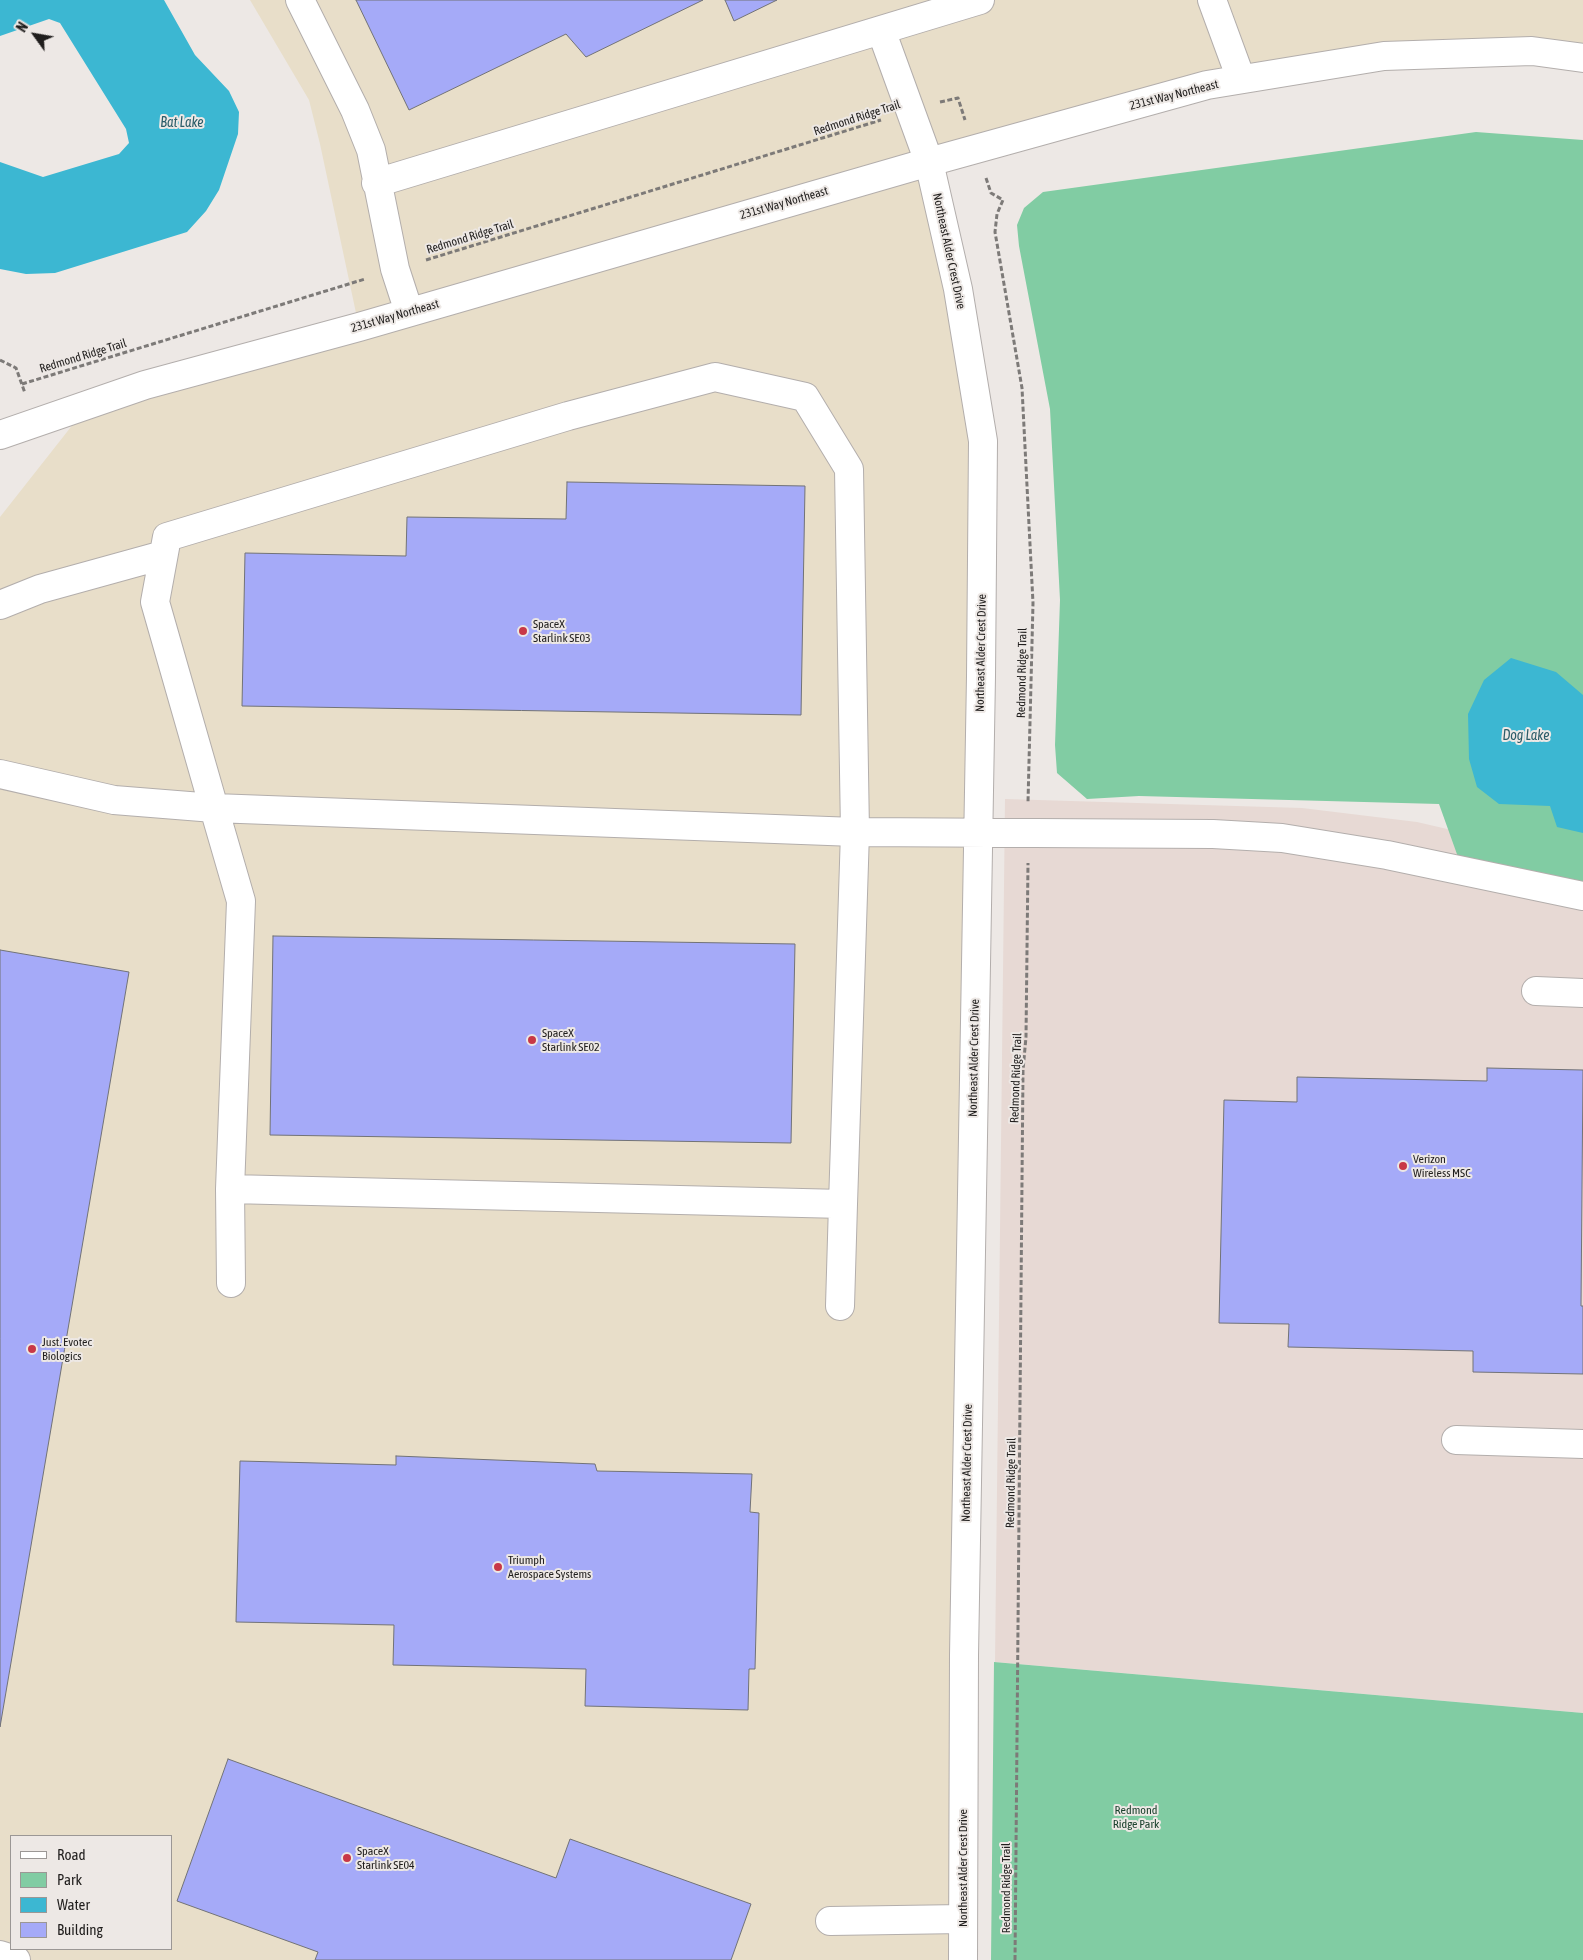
<!DOCTYPE html>
<html>
<head>
<meta charset="utf-8">
<style>
	body { margin:0 }
	#map { position:relative; width:1583px; height:1960px; overflow:hidden; background:#ede8e5; font-family:"Asap Condensed",sans-serif }
	canvas { display:block }
	.legend { position:absolute; left:10px; top:1835px; width:162px; height:115px; box-sizing:border-box; background:#ede8e5; border:1px solid #9b9795; margin:0; padding:6px 9px; list-style:none; font-size:15px; color:#201e1d }
	.legend li { display:flex; align-items:center; gap:10px; height:25px }
	.legend b { width:25px; border:1px solid #9b9795 }
	.north { position:absolute; left:10px; top:10px; width:50px; height:50px; -webkit-text-stroke:4px #ede8e5; paint-order:stroke; rotate:302deg; font-size:14px; font-weight:700; line-height:20px; text-align:center; color:#201e1d }
	.north::after { content:''; display:block; margin:auto; width:18px; height:22px; background:#201e1d; clip-path:polygon(50% 0,100% 100%,50% 72%,0 100%) }
</style>
</head>
<body>
<div id="map">
<canvas width="1583" height="1960"></canvas>
<ul class="legend">
<li><b style="height:6px;background:#fff"></b>Road</li>
<li><b style="height:14px;background:#81cca3"></b>Park</li>
<li><b style="height:14px;background:#3cb7d2"></b>Water</li>
<li><b style="height:14px;background:#a5aaf8"></b>Building</li>
</ul>
<div class="north">N</div>
</div>
<script>
const c = document.querySelector('canvas').getContext('2d');
c.lineJoin = 'round';
function fill(path, color) {
  c.fillStyle = color;
  c.fill(path, 'evenodd');
}
function toPath(rows) {
  const path = new Path2D();
  for (const r of rows) {
    path.moveTo(r[0], r[1]);
    for (let i = 2; i < r.length; i += 2) path.lineTo(r[i], r[i + 1]);
  }
  return path;
}
function strokePath(path, color, width, dash) {
  c.strokeStyle = color;
  c.lineWidth = width;
  c.lineCap = dash ? 'butt' : 'round';
  c.setLineDash(dash || []);
  c.stroke(path);
}
function write(font, color, halo, rows, align = 'center') {
  c.font = font + ' "Asap Condensed",sans-serif';
  c.lineWidth = 4;
  c.setLineDash([]);
  c.textBaseline = 'middle';
  c.strokeStyle = halo;
  c.fillStyle = color;
  for (const [text, x, y, turn = 0] of rows) {
    c.save();
    c.translate(x, y);
    c.rotate((+turn || 0) * Math.PI / 180);
    c.textAlign = isNaN(turn) ? turn : align;
    if (halo) c.strokeText(text, 0, 0);
    c.fillText(text, 0, 0);
    c.restore();
  }
}
fill(toPath([
	[250,0,1583,0,1583,58,1384,56,929,162,983,441,963,1960,0,1960,0,517,89,404,359,327,320,144,309,100],
	[11,1836,171,1836,171,1949,11,1949]
]), '#e8dec9');
fill(toPath([
	[1005,799,1302,808,1417,822,1542,851,1583,858,1583,1713,995,1662]
]), '#e7d9d4');
fill(toPath([
	[1476,132,1583,140,1583,896,1463,871,1439,804,1139,796,1087,799,1057,773,1055,745,1060,600,1050,409,1019,246,1017,225,1024,208,1043,192],
	[994,1662,1583,1713,1583,1960,991,1960]
]), '#81cca3');
fill(toPath([
	[0,0,164,0,195,55,229,91,239,112,238,134,219,190,206,211,187,232,55,273,26,274,0,269,0,162,43,177,119,154,129,143,126,129,60,23,49,19,0,36],
	[1511,658,1556,672,1583,695,1583,833,1557,827,1550,806,1499,804,1477,787,1469,759,1468,714,1484,680]
]), '#3cb7d2');
const building = toPath([
	[356,0,703,0,586,57,566,34,409,110,356,0],
	[725,0,777,0,734,21,725,0],
	[567,482,805,486,801,715,242,706,245,553,406,556,407,517,566,519,567,482],
	[273,936,795,944,791,1143,270,1135,273,936],
	[0,950,129,972,0,1727,0,950],
	[1487,1068,1583,1070,1581,1306,1583,1306,1583,1374,1473,1372,1473,1351,1288,1347,1289,1324,1219,1323,1224,1100,1297,1102,1297,1077,1487,1081,1487,1068],
	[396,1456,595,1464,597,1471,752,1474,750,1512,759,1513,755,1669,749,1669,748,1710,585,1706,586,1669,393,1665,394,1625,236,1622,240,1461,396,1465,396,1456],
	[228,1759,556,1878,570,1839,751,1904,731,1960,315,1960,318,1952,177,1901,228,1759]
]);
fill(building, '#a5aaf8');
strokePath(building, '#727377', 1);
const minor = toPath([
	[300,0,355,110,371,150,395,269,409,312],
	[1212,0,1241,79],
	[881,30,929,162,958,289,983,441,981,676,964,1655,963,1960],
	[376,183,980,0],
	[0,435,145,385,359,327,929,162,1207,85,1384,56,1532,51,1583,58],
	[0,605,40,589,163,555],
	[0,774,114,800,214,808,855,832,843,1204,230,1189,241,901,214,808,155,602,167,537,568,416,715,377,805,397,849,469,855,832,1213,834,1282,838,1387,855,1583,896],
	[1536,991,1583,993],
	[230,1189,231,1283],
	[840,1306,843,1204],
	[1456,1440,1583,1444],
	[830,1921,963,1919],
	[0,1955,16,1960]
]);
strokePath(minor, '#b3aeac', 30);
strokePath(toPath([
	[940,102,958,98,965,120],
	[986,178,991,193,1003,200,997,214,995,232,1022,388,1033,603,1028,802],
	[426,260,881,120],
	[0,360,16,368,25,393],
	[22,384,365,279],
	[1015,1960,1023,1070,1026,1037,1028,863]
]), '#7d7a78', 3, [5, 2.5]);
strokePath(minor, '#fff', 28);
for (const [x, y, r, color] of [
	[523,631,5,"#c83847"],
	[532,1040,5,"#c83847"],
	[1403,1166,5,"#c83847"],
	[32,1349,5,"#c83847"],
	[498,1567,5,"#c83847"],
	[347,1858,5,"#c83847"]
]) {
  const dot = new Path2D();
  dot.arc(x, y, r, 0, 2 * Math.PI);
  c.fillStyle = color;
  c.fill(dot);
  strokePath(dot, '#ede8e5', 2);
}
write('12px', '#201e1d', '#ede8e5', [
	["231st Way Northeast",1174,95,-14],
	["Redmond Ridge Trail",857,118,-18],
	["231st Way Northeast",784,203,-16],
	["Redmond Ridge Trail",470,237,-17],
	["Northeast Alder Crest Drive",949,251,78],
	["231st Way Northeast",395,316,-16],
	["Redmond Ridge Trail",83,356,-17],
	["Northeast Alder Crest Drive",981,653,-89],
	["Redmond Ridge Trail",1022,673,-89],
	["Northeast Alder Crest Drive",974,1058,-89],
	["Redmond Ridge Trail",1016,1078,-88],
	["Northeast Alder Crest Drive",967,1463,-89],
	["Redmond Ridge Trail",1011,1483,-89],
	["Northeast Alder Crest Drive",963,1868,-90],
	["Redmond Ridge Trail",1006,1888,-90]
]);
write('12px', '#201e1d', '#ede8e5', [
	["SpaceX",533,624],
	["Starlink SE03",533,638],
	["SpaceX",542,1033],
	["Starlink SE02",542,1047],
	["Verizon",1413,1159],
	["Wireless MSC",1413,1173],
	["Just. Evotec",42,1342],
	["Biologics",42,1356],
	["Triumph",508,1560],
	["Aerospace Systems",508,1574],
	["SpaceX",357,1851],
	["Starlink SE04",357,1865]
], 'left');
write('12px', '#1b422e', '#ede8e5', [
	["Redmond",1136,1810],
	["Ridge Park",1136,1824]
]);
write('italic 14px', '#2a5c68', '#ede8e5', [
	["Bat Lake",182,123],
	["Dog Lake",1526,736]
]);
</script>
</body>
</html>
